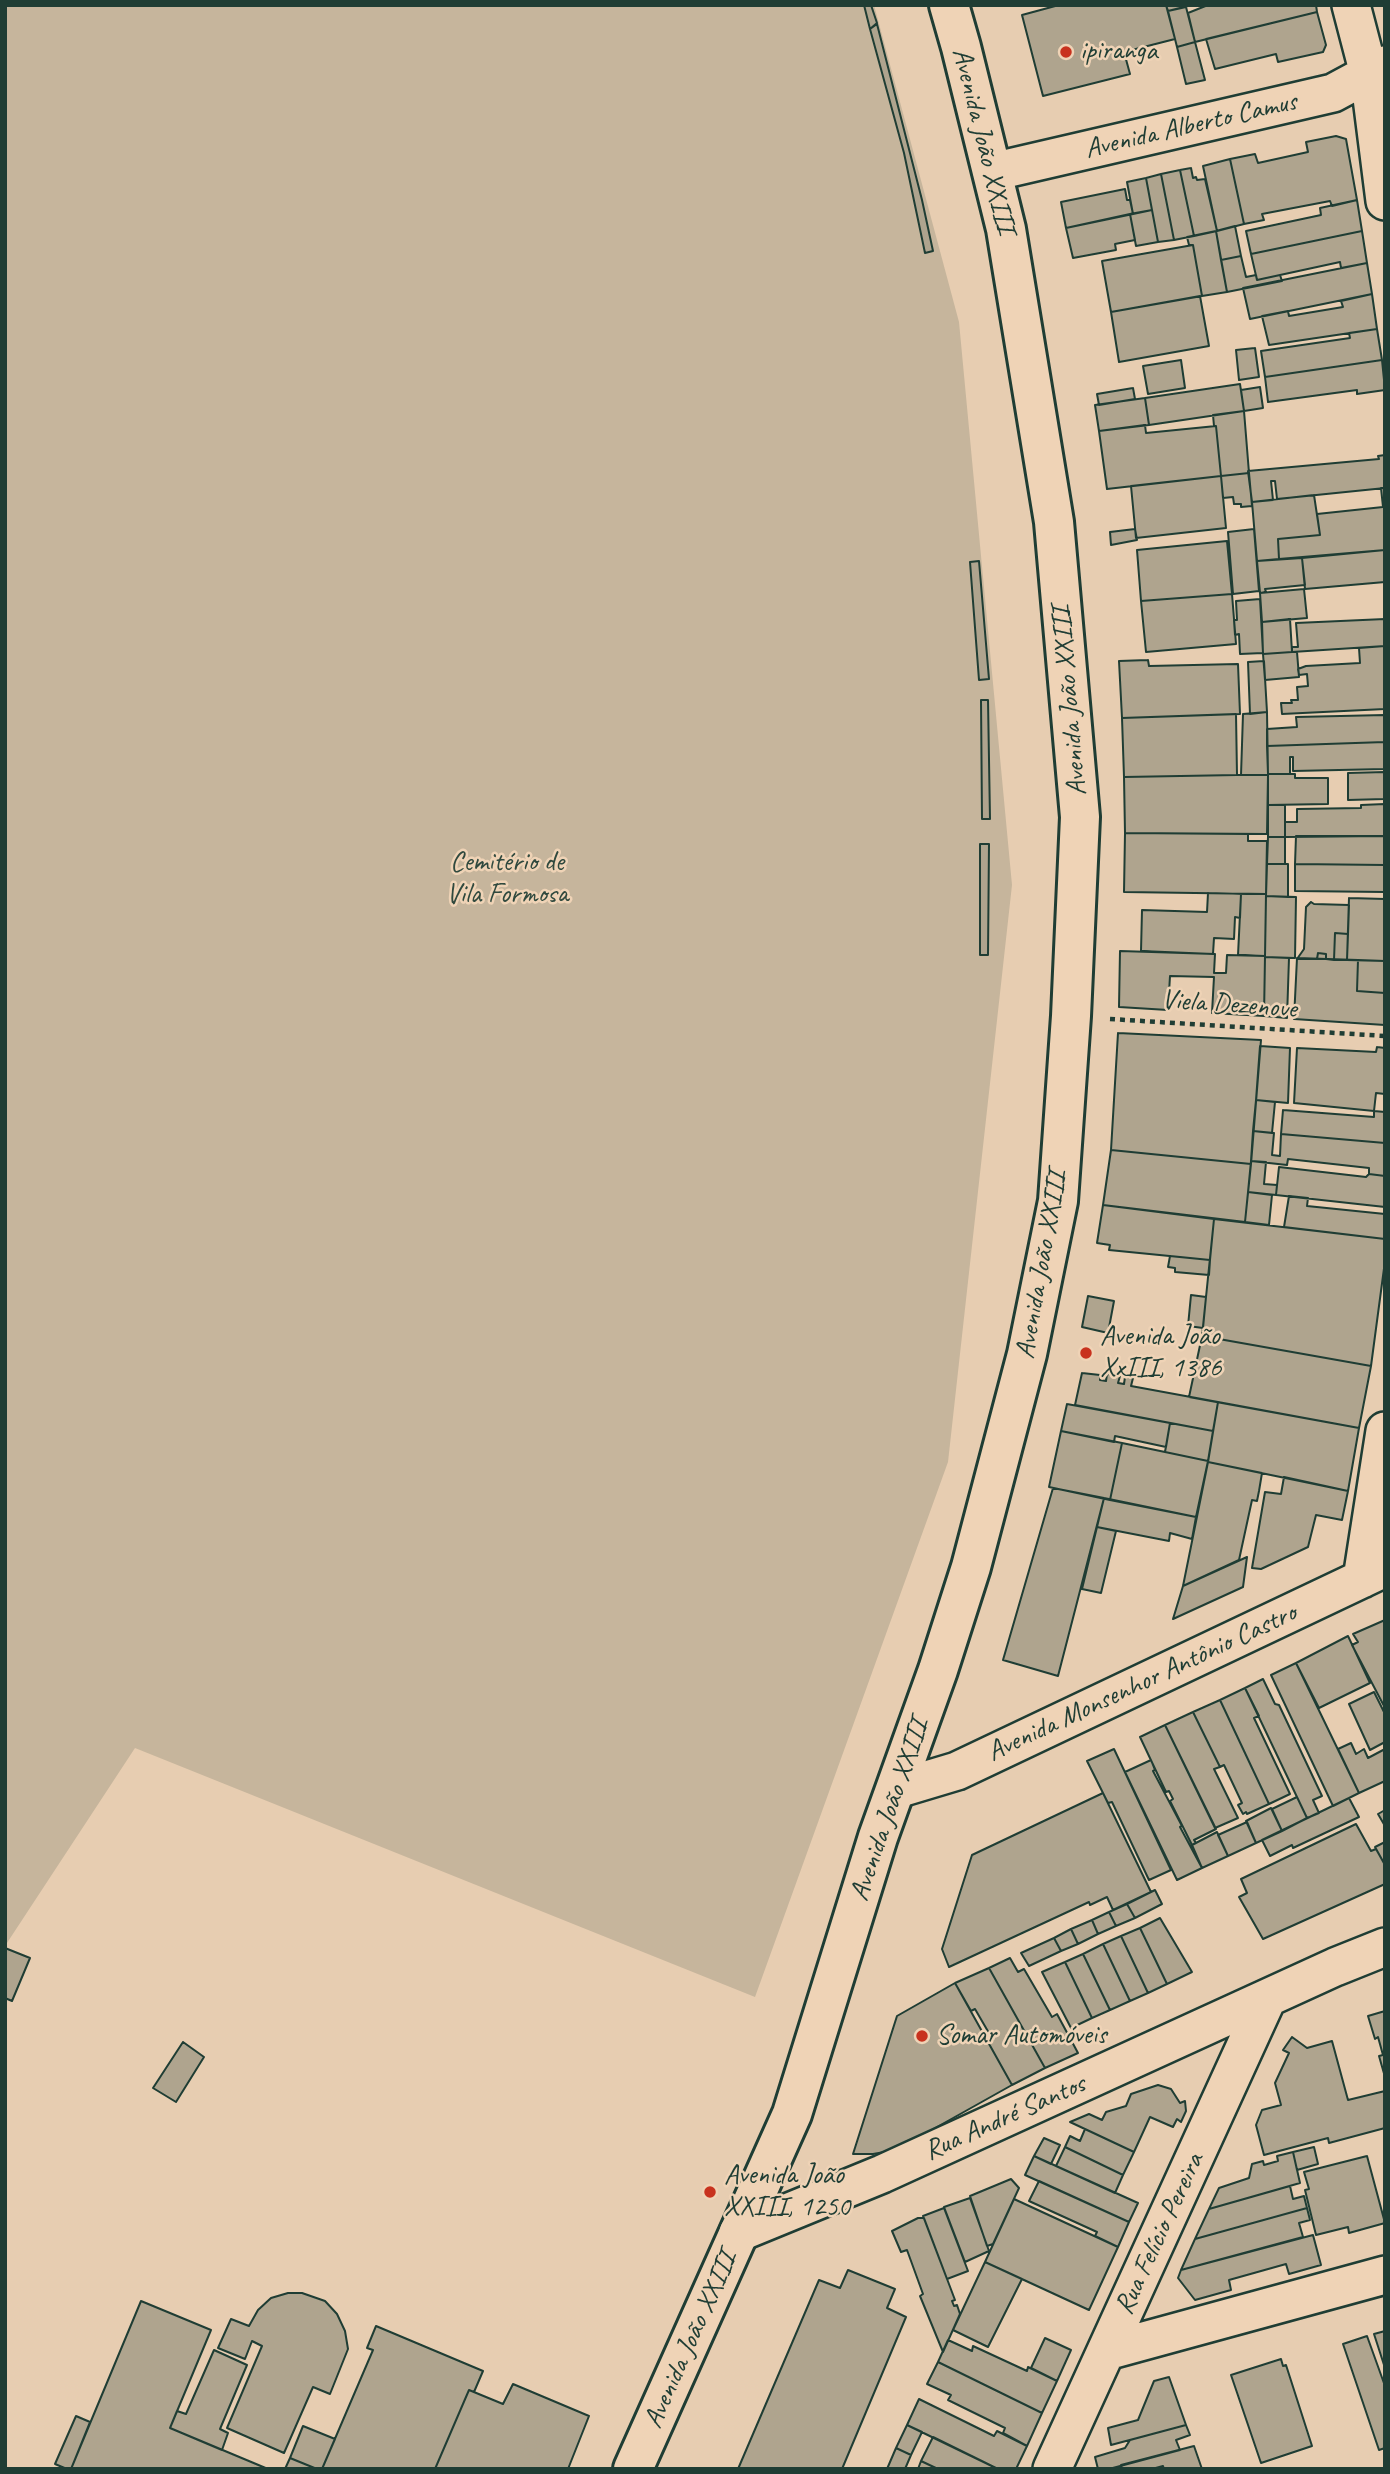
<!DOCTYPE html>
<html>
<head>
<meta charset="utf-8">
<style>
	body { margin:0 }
	#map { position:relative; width:1390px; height:2474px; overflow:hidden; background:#e7cdb1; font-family:Caveat,sans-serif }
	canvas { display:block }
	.frame { position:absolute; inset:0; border:7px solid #1f3d34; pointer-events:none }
</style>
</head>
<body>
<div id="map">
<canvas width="1390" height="2474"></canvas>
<div class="frame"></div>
</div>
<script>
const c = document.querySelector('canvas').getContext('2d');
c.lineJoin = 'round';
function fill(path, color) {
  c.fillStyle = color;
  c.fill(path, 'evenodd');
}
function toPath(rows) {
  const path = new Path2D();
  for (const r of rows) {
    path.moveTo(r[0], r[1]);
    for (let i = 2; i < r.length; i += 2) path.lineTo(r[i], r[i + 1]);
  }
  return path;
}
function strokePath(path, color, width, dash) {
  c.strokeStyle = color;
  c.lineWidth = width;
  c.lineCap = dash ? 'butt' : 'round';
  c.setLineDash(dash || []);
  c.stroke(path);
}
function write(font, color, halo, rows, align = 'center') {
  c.font = font + ' Caveat,sans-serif';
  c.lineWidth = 5;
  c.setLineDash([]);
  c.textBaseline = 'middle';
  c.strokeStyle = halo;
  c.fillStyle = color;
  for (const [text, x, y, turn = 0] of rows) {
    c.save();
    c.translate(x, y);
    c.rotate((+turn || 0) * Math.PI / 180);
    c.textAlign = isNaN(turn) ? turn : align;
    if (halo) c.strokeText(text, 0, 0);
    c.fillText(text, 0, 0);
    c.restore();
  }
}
fill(toPath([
	[5,5,874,5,959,322,1012,885,948,1462,755,1997,135,1748,5,1946]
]), '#c6b59c');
const building = toPath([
	[864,5,871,5,877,23,870,29,864,5],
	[1059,5,1166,5,1175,39,1124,52,1130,74,1043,96,1022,15,1059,5],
	[1166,5,1192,5,1168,11,1166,5],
	[1208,5,1316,5,1317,12,1195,42,1188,13,1208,5],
	[1186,7,1195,42,1177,47,1168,11,1186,7],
	[1317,12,1326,45,1323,52,1278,62,1276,54,1215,69,1206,39,1317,12],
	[877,24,922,200,933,251,925,253,904,153,870,29,877,24],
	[1195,42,1205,80,1186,84,1177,47,1195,42],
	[1336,136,1346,139,1357,200,1332,206,1330,201,1262,214,1264,220,1244,224,1230,159,1255,154,1258,163,1308,152,1306,142,1336,136],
	[1230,159,1244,224,1217,231,1203,166,1230,159],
	[1191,168,1193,178,1196,177,1197,180,1205,179,1217,231,1194,236,1180,170,1191,168],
	[1180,170,1194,236,1174,240,1161,174,1180,170],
	[1161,174,1174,240,1158,242,1146,178,1161,174],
	[1146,178,1152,210,1133,214,1127,182,1146,178],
	[1125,189,1127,200,1130,200,1133,214,1066,228,1061,202,1125,189],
	[1357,200,1362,231,1251,254,1246,231,1321,215,1320,208,1357,200],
	[1152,210,1158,242,1136,246,1130,214,1152,210],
	[1130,214,1135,240,1115,244,1116,250,1073,258,1066,228,1130,214],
	[1235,226,1241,256,1221,260,1216,231,1235,226],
	[1216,231,1227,292,1202,296,1193,245,1189,245,1187,237,1216,231],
	[1362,231,1367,263,1341,268,1340,262,1257,280,1251,254,1362,231],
	[1193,245,1202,296,1111,312,1102,261,1193,245],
	[1241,256,1246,277,1256,275,1257,280,1280,275,1282,281,1227,292,1221,260,1241,256],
	[1367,263,1372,294,1250,319,1243,288,1367,263],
	[1372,294,1377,329,1269,345,1262,316,1288,311,1289,316,1343,307,1341,301,1372,294],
	[1200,296,1209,346,1119,362,1111,312,1200,296],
	[1377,329,1382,360,1265,377,1261,351,1350,338,1349,333,1377,329],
	[1255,348,1259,377,1239,380,1236,350,1255,348],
	[1181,360,1185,388,1148,394,1143,366,1181,360],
	[1382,360,1385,390,1357,394,1357,390,1268,402,1265,377,1382,360],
	[1240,384,1244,411,1149,425,1145,398,1240,384],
	[1260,387,1263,408,1244,411,1241,390,1260,387],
	[1133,388,1135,399,1099,405,1097,394,1133,388],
	[1145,398,1149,425,1099,431,1095,405,1145,398],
	[1244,411,1249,473,1221,476,1216,426,1214,426,1213,415,1244,411],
	[1145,425,1146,433,1216,426,1221,476,1107,489,1099,431,1145,425],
	[1385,455,1385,488,1277,499,1275,481,1271,481,1273,500,1252,502,1248,471,1379,459,1378,456,1385,455],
	[1249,473,1252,506,1241,507,1241,504,1234,504,1233,497,1223,498,1221,476,1249,473],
	[1221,476,1226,528,1136,538,1131,486,1221,476],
	[1381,488,1385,488,1385,550,1279,559,1278,539,1320,535,1317,514,1383,507,1381,488],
	[1314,495,1320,535,1278,539,1279,559,1257,561,1252,502,1314,495],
	[1135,529,1137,540,1111,545,1110,532,1135,529],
	[1254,529,1259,591,1233,594,1228,532,1254,529],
	[1227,541,1232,594,1141,601,1137,550,1227,541],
	[1385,550,1385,582,1305,589,1302,558,1385,550],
	[1302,558,1305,585,1265,589,1266,592,1260,593,1257,561,1302,558],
	[979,561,989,679,979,680,970,562,979,561],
	[1304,589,1307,618,1262,622,1260,593,1304,589],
	[1232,594,1236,644,1146,652,1141,601,1232,594],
	[1260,599,1263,653,1240,654,1239,634,1235,635,1234,620,1237,620,1236,601,1260,599],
	[1290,619,1292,652,1263,654,1262,622,1290,619],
	[1385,619,1385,646,1292,652,1292,647,1298,647,1296,623,1385,619],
	[1385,646,1385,709,1282,714,1281,703,1292,703,1291,700,1298,700,1297,687,1308,686,1307,674,1299,675,1298,669,1306,666,1360,663,1359,648,1385,646],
	[1292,652,1297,652,1299,677,1265,680,1263,654,1292,652],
	[1148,660,1149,666,1238,664,1240,714,1122,718,1119,661,1148,660],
	[1264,661,1267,712,1250,714,1248,662,1264,661],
	[981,700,988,700,990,819,982,819,981,700],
	[1267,712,1268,775,1241,775,1243,714,1267,712],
	[1236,714,1237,775,1124,777,1122,718,1236,714],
	[1385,715,1385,742,1267,746,1267,729,1297,727,1296,717,1385,715],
	[1385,742,1385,769,1293,771,1293,757,1290,757,1290,774,1268,774,1267,746,1385,742],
	[1385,772,1385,799,1348,800,1348,773,1385,772],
	[1268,774,1295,774,1295,778,1328,778,1328,804,1268,805,1268,774],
	[1237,775,1268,775,1267,834,1125,833,1124,777,1237,775],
	[1385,804,1385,836,1285,837,1285,822,1297,822,1297,809,1361,808,1361,805,1385,804],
	[1268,805,1285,805,1285,837,1268,837,1268,805],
	[1125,833,1248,834,1248,841,1267,841,1266,894,1124,892,1125,833],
	[1296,836,1385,836,1385,865,1295,864,1296,836],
	[1268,837,1285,837,1285,864,1267,864,1268,837],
	[980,844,989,844,988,955,980,955,980,844],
	[1267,864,1288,864,1288,897,1266,896,1267,864],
	[1295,864,1385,865,1385,892,1295,891,1295,864],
	[1208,893,1241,894,1240,918,1235,917,1234,939,1214,938,1213,954,1141,951,1142,910,1207,912,1208,893],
	[1241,894,1266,894,1265,956,1238,955,1241,894],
	[1266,896,1296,897,1295,958,1265,957,1266,896],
	[1349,898,1385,899,1385,961,1347,960,1349,898],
	[1311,902,1314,904,1349,905,1348,934,1335,933,1334,960,1326,959,1326,954,1318,953,1317,959,1297,959,1304,949,1306,907,1311,902],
	[1335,933,1348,934,1347,960,1334,960,1335,933],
	[1120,951,1215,954,1214,973,1226,973,1227,955,1265,956,1264,1016,1212,1013,1214,977,1170,976,1168,1010,1119,1007,1120,951],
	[1318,953,1326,954,1326,959,1317,959,1318,953],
	[1265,957,1289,958,1287,1018,1264,1016,1265,957],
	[1297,958,1358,960,1357,991,1385,993,1385,1025,1294,1019,1297,958],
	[1358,960,1385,961,1385,993,1357,991,1358,960],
	[1118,1033,1261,1040,1251,1164,1111,1150,1118,1033],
	[1260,1046,1290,1048,1288,1103,1256,1100,1260,1046],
	[1377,1047,1385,1048,1385,1094,1376,1093,1374,1111,1294,1103,1297,1048,1376,1052,1377,1047],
	[1256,1100,1275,1102,1272,1133,1253,1131,1256,1100],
	[1283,1110,1374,1117,1374,1111,1385,1112,1385,1143,1281,1134,1283,1110],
	[1253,1131,1274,1133,1272,1155,1280,1156,1281,1134,1385,1143,1385,1176,1369,1174,1369,1168,1288,1159,1287,1165,1251,1161,1253,1131],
	[1111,1150,1251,1164,1245,1222,1103,1205,1111,1150],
	[1251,1161,1266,1162,1264,1184,1277,1185,1276,1195,1248,1192,1251,1161],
	[1279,1167,1366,1177,1369,1174,1385,1176,1385,1207,1276,1195,1279,1167],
	[1248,1192,1272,1195,1269,1225,1245,1222,1248,1192],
	[1289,1196,1308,1198,1307,1206,1385,1214,1385,1239,1284,1227,1289,1196],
	[1103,1205,1214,1219,1210,1260,1109,1250,1110,1245,1097,1243,1103,1205],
	[1214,1219,1385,1239,1385,1261,1371,1366,1202,1336,1214,1219],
	[1170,1256,1210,1260,1209,1275,1175,1272,1175,1268,1168,1267,1170,1256],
	[1191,1295,1206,1297,1203,1328,1188,1326,1191,1295],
	[1088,1296,1114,1301,1108,1333,1082,1327,1088,1296],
	[1202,1336,1371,1366,1359,1428,1189,1397,1202,1336],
	[1082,1373,1100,1375,1100,1380,1106,1381,1107,1374,1120,1376,1118,1383,1124,1384,1125,1377,1133,1378,1131,1386,1218,1402,1213,1431,1075,1405,1082,1373],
	[1218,1402,1359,1428,1348,1491,1208,1462,1218,1402],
	[1067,1404,1170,1423,1166,1447,1115,1436,1114,1442,1061,1431,1067,1404],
	[1170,1423,1213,1431,1208,1461,1165,1452,1170,1423],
	[1061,1431,1122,1443,1110,1500,1049,1487,1061,1431],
	[1122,1443,1208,1461,1196,1517,1110,1500,1122,1443],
	[1208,1462,1262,1473,1259,1491,1257,1501,1252,1500,1239,1560,1183,1586,1208,1462],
	[1284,1477,1348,1491,1342,1520,1316,1515,1308,1547,1261,1569,1252,1568,1265,1492,1281,1494,1284,1477],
	[1053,1488,1104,1498,1058,1676,1003,1660,1053,1488],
	[1104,1498,1196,1517,1192,1539,1170,1533,1169,1541,1097,1527,1104,1498],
	[1097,1527,1116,1531,1101,1593,1082,1589,1097,1527],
	[1247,1557,1243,1587,1173,1619,1183,1586,1247,1557],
	[1385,1620,1385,1706,1384,1706,1352,1645,1358,1642,1353,1634,1385,1620],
	[1348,1636,1370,1683,1319,1708,1296,1663,1348,1636],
	[1296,1663,1359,1793,1333,1806,1271,1675,1296,1663],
	[1263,1679,1275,1704,1279,1705,1322,1796,1313,1800,1319,1813,1307,1818,1245,1688,1263,1679],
	[1245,1688,1259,1716,1254,1718,1290,1794,1269,1804,1220,1700,1245,1688],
	[1374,1692,1385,1714,1385,1742,1370,1750,1349,1704,1374,1692],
	[1220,1700,1269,1804,1247,1814,1246,1812,1243,1814,1238,1805,1242,1803,1224,1765,1220,1767,1193,1712,1220,1700],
	[1193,1712,1220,1767,1214,1769,1238,1818,1215,1828,1165,1725,1193,1712],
	[1165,1725,1216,1829,1194,1840,1196,1843,1192,1845,1170,1801,1173,1799,1169,1791,1166,1792,1140,1737,1165,1725],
	[1351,1743,1356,1754,1364,1749,1368,1758,1385,1749,1385,1781,1359,1793,1338,1749,1351,1743],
	[1114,1749,1171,1870,1149,1880,1112,1802,1108,1803,1087,1761,1114,1749],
	[1151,1760,1155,1770,1153,1771,1182,1826,1180,1827,1202,1868,1177,1880,1125,1772,1151,1760],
	[1103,1793,1151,1892,1113,1910,1107,1897,1090,1905,1089,1902,949,1967,942,1949,972,1855,1103,1793],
	[1297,1797,1307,1818,1282,1831,1272,1809,1297,1797],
	[1349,1798,1359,1817,1293,1848,1292,1845,1270,1856,1262,1840,1349,1798],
	[1271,1808,1282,1831,1256,1843,1246,1821,1271,1808],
	[1385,1810,1385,1826,1378,1814,1385,1810],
	[1247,1822,1256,1843,1228,1856,1218,1835,1247,1822],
	[1356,1824,1371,1851,1376,1849,1385,1865,1385,1884,1263,1939,1239,1897,1247,1893,1241,1879,1356,1824],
	[1217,1832,1228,1856,1202,1868,1192,1845,1217,1832],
	[1385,1842,1385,1865,1375,1847,1385,1842],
	[1155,1890,1162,1904,1135,1918,1127,1904,1155,1890],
	[1127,1904,1135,1918,1116,1926,1109,1912,1127,1904],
	[1109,1912,1116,1926,1098,1934,1092,1920,1109,1912],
	[1160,1918,1192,1972,1167,1984,1140,1928,1160,1918],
	[1092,1920,1098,1934,1078,1944,1071,1929,1092,1920],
	[1140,1928,1167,1984,1148,1993,1121,1936,1140,1928],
	[1071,1929,1078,1944,1061,1951,1054,1938,1071,1929],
	[1121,1936,1148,1993,1130,2001,1103,1944,1121,1936],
	[1054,1938,1061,1951,1029,1966,1021,1953,1054,1938],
	[1103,1944,1130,2001,1110,2010,1083,1954,1103,1944],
	[5,1948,30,1958,12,2001,5,1998,5,1948],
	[1083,1954,1110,2010,1092,2018,1065,1962,1083,1954],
	[1010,1958,1018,1972,1024,1969,1052,2017,1057,2014,1078,2053,1045,2068,989,1968,1010,1958],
	[1065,1962,1092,2018,1071,2028,1042,1972,1065,1962],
	[989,1968,1045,2068,1012,2085,988,2042,993,2040,975,2009,971,2011,955,1983,989,1968],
	[955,1983,1012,2085,896,2150,873,2154,853,2154,897,2016,955,1983],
	[1385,2011,1385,2077,1379,2056,1383,2055,1378,2037,1375,2039,1368,2016,1385,2011],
	[1292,2037,1307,2048,1332,2041,1348,2100,1385,2091,1385,2128,1329,2143,1328,2138,1264,2155,1256,2125,1262,2110,1281,2105,1275,2083,1289,2053,1283,2050,1292,2037],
	[183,2042,204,2057,176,2102,153,2088,183,2042],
	[1158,2085,1171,2089,1180,2103,1185,2101,1186,2111,1181,2122,1177,2119,1173,2127,1150,2117,1134,2152,1070,2122,1089,2114,1102,2120,1106,2112,1126,2106,1131,2094,1158,2085],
	[1085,2129,1134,2152,1123,2175,1065,2147,1070,2136,1080,2141,1085,2129],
	[1044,2138,1060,2145,1051,2164,1034,2156,1044,2138],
	[1065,2147,1123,2175,1115,2193,1056,2166,1065,2147],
	[1314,2147,1318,2164,1297,2170,1293,2152,1314,2147],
	[1293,2152,1300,2183,1209,2209,1219,2188,1249,2178,1252,2164,1263,2161,1264,2165,1278,2161,1277,2156,1293,2152],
	[1034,2156,1138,2203,1129,2222,1025,2175,1034,2156],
	[1367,2156,1385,2223,1349,2233,1348,2227,1316,2235,1305,2190,1309,2189,1304,2172,1367,2156],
	[1011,2179,1019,2188,993,2244,987,2246,970,2196,1011,2179],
	[1039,2181,1129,2222,1118,2247,1095,2236,1097,2232,1029,2201,1039,2181],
	[1290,2186,1293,2199,1304,2196,1307,2208,1195,2239,1209,2209,1290,2186],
	[970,2198,989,2251,965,2262,944,2207,970,2198],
	[1014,2199,1118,2247,1089,2310,985,2262,1014,2199],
	[944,2208,968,2271,947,2279,923,2216,944,2208],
	[1307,2208,1310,2220,1299,2223,1303,2237,1181,2270,1195,2239,1307,2208],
	[918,2218,924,2218,955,2300,952,2301,954,2306,957,2305,960,2314,943,2352,920,2296,923,2294,907,2250,901,2252,892,2231,918,2218],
	[1313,2235,1321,2265,1289,2274,1286,2264,1229,2280,1231,2290,1195,2300,1178,2278,1181,2270,1313,2235],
	[985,2262,1022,2279,988,2347,953,2330,985,2262],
	[848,2270,895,2289,887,2308,906,2317,842,2469,738,2469,819,2280,840,2288,848,2270],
	[288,2293,302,2293,325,2301,337,2314,345,2331,348,2349,330,2394,313,2387,284,2453,227,2428,262,2346,252,2341,245,2359,218,2348,231,2319,249,2326,258,2310,271,2298,288,2293],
	[141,2301,211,2330,170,2428,268,2469,71,2469,141,2301],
	[376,2326,483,2371,474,2392,469,2390,435,2469,322,2469,373,2350,367,2348,376,2326],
	[1385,2331,1385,2368,1374,2334,1385,2331],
	[1367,2336,1385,2386,1385,2448,1379,2450,1343,2344,1367,2336],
	[1045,2338,1071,2350,1057,2381,1031,2368,1045,2338],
	[948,2340,972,2351,973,2346,1027,2371,1028,2367,1057,2381,1042,2413,938,2362,948,2340],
	[214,2350,247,2365,220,2429,228,2433,222,2450,170,2428,177,2411,186,2414,214,2350],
	[1281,2359,1283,2366,1286,2365,1312,2446,1261,2463,1231,2375,1281,2359],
	[938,2362,1042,2413,1027,2446,1003,2433,1005,2428,948,2400,951,2395,927,2384,938,2362],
	[1169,2377,1186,2425,1111,2445,1108,2428,1138,2420,1154,2381,1169,2377],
	[513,2384,589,2416,568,2469,435,2469,469,2390,503,2404,513,2384],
	[919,2399,994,2436,997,2431,1027,2446,1016,2469,998,2469,907,2425,919,2399],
	[76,2416,90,2422,71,2469,67,2469,55,2464,76,2416],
	[907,2425,922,2432,911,2455,896,2448,907,2425],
	[1186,2425,1190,2435,1176,2440,1180,2450,1109,2469,1098,2469,1095,2457,1125,2448,1130,2440,1186,2425],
	[303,2426,335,2439,322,2469,317,2469,290,2458,303,2426],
	[933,2437,998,2469,938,2469,921,2461,933,2437],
	[1194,2446,1202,2469,1164,2469,1163,2466,1152,2469,1122,2469,1121,2465,1194,2446],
	[896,2448,911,2455,905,2469,887,2469,896,2448],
	[290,2458,317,2469,285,2469,290,2458],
	[921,2461,938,2469,918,2469,921,2461]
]);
fill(building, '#afa48e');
strokePath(building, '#1f3d34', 2);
const minor = toPath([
	[1351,5,1369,74,1385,201],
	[992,172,1333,93,1385,65],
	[1362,1579,1385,1431],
	[897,1789,957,1771,1385,1568],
	[738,2233,882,2174,1335,1967,1385,1947],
	[1107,2351,1385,2275],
	[1052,2469,1267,1999]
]);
const major = toPath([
	[633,2469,792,2114,878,1837,938,1670,971,1567,1027,1354,1058,1201,1071,1016,1080,817,1054,522,1006,229,961,47,949,5]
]);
strokePath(minor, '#1f3d34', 42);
strokePath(major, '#1f3d34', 44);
strokePath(toPath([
	[1110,1019,1385,1036]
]), '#1f3d34', 4.5, [5, 5]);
strokePath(minor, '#efd3b6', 37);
strokePath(major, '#efd3b6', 38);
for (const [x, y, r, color] of [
	[1066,52,7,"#c8321e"],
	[1086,1353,7,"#c8321e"],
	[922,2036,7,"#c8321e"],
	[710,2192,7,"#c8321e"]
]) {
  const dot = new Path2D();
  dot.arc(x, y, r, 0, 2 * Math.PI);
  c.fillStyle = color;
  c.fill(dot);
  strokePath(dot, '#efd3b6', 2.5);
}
write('28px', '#1f3d34', '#efd3b6', [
	["ipiranga",1080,52],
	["Avenida João",1100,1337],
	["XxIII, 1386",1100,1369],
	["Somar Automóveis",936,2036],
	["Avenida João",724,2176],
	["XXIII, 1250",724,2208]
], 'left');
write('28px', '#1f3d34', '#efd3b6', [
	["Avenida Alberto Camus",1191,126,-13],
	["Avenida João XXIII",983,141,76],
	["Avenida João XXIII",1070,701,-95],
	["Viela Dezenove",1229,1005,4],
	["Avenida João XXIII",1042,1265,-80],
	["Avenida Monsenhor Antônio Castro",1142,1683,-25],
	["Avenida João XXIII",890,1810,-71],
	["Rua André Santos",1005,2118,-24],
	["Rua Felício Pereira",1160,2234,-65],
	["Avenida João XXIII",691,2340,-66]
]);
write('28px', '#30493e', '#efd3b6', [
	["Cemitério de",507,863],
	["Vila Formosa",507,895]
]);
</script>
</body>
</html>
